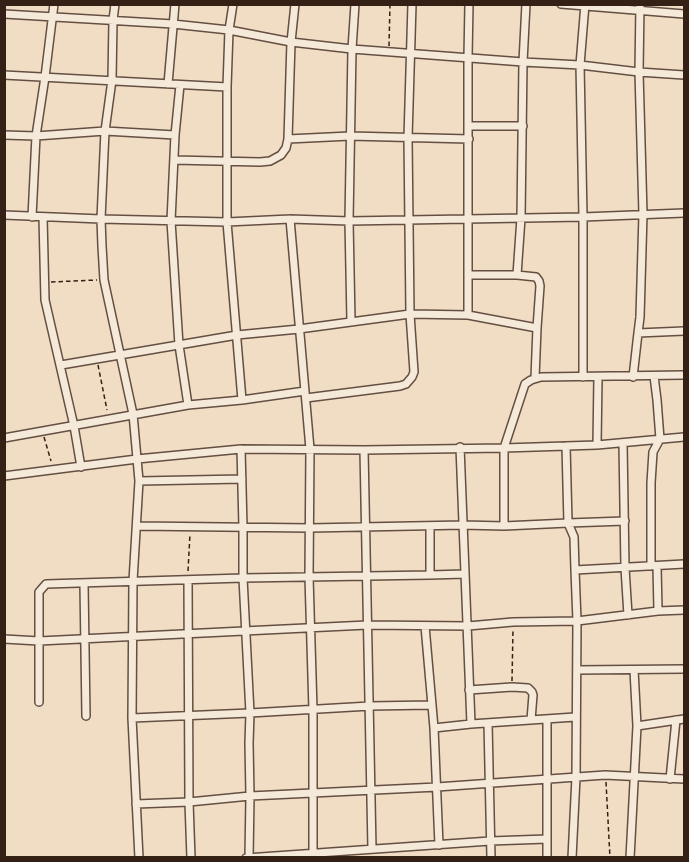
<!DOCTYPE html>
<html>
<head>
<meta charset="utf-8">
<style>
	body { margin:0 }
	#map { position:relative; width:689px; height:862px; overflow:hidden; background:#f0ddc4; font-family:"IM FELL DW Pica",serif }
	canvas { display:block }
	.frame { position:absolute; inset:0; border:6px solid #352016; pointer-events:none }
</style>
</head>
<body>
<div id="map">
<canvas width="689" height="862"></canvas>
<div class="frame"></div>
</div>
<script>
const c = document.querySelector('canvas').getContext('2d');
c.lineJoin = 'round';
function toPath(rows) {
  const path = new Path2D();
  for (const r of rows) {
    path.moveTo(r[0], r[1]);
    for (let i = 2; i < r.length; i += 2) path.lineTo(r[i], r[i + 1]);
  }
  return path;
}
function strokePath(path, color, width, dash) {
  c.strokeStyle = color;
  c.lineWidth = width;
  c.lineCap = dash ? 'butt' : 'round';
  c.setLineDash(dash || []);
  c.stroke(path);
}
const street = toPath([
	[115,4,113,20,112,80,105,131,101,219,102,246,104,280,133,414,139,481,133,581,132,718,139,858],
	[233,4,229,30,227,87,227,222,242,400],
	[561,4,684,14],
	[640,4,639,72,643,214,640,317,638,333,684,331],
	[4,14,173,24,229,30,291,42,352,49,523,62,580,65,639,72,684,75],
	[4,75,227,87],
	[168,84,175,4],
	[180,85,175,135,171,221,179,345,188,405],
	[469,126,523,126],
	[4,135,36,136,105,131,175,135],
	[288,139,350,136,469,139],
	[174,160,260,162,270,161,281,155,286,148,288,139,291,42,295,4],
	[4,215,101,219,227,222,290,219,349,221,583,217,684,213],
	[32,217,36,136,45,77,54,4],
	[43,217,45,300,74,426,81,467],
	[290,219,310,449,309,577,313,710,313,858],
	[468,275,517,275,536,277,539,281,540,286,537,328],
	[517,275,521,218,523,62,526,4],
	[468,315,468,57,469,4],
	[351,321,349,221,352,49,355,4],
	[61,365,237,335,299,329,410,314,468,315,537,328,535,378],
	[583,377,583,217,580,65,585,4],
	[633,377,638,333],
	[306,398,400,386,406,384,412,377,414,372,410,314,408,138,412,4],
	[4,438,188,405,242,400,305,391],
	[623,443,625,568,628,615],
	[597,445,598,377],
	[566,446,568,523,625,521],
	[460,447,471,724,575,717],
	[241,449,243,527,243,578,250,713,249,743,250,796,249,858],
	[364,450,372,849],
	[4,476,137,459,241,449,364,450,504,448,597,445,684,437],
	[139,481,242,479],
	[137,526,310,528,463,525,504,526,568,523,574,537,575,570],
	[430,526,430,575,465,574],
	[504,526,504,448,525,384,531,380,541,377,684,375],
	[651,566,651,483,653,452,660,439,657,400,654,376],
	[657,566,658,611],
	[430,575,243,578,46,584,39,592,39,641,367,625,468,626,513,622,577,621,658,611,684,610],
	[188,580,189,802,191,858],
	[84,584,86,716],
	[425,626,434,728,439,845],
	[4,639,39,641,39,702],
	[577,670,684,669],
	[469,690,512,687,528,688,532,692,533,695,531,720],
	[132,718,250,713,370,706,431,705],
	[547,719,547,858],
	[488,723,491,858],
	[637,726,684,719],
	[434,728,471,724],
	[670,779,676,720],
	[136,804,189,802,250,796,437,787,605,775,684,779],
	[246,858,490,841,547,839],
	[572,858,576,777,577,621,575,570,684,564],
	[630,858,637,726,634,670]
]);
strokePath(street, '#644f42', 10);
strokePath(toPath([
	[389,46,390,4],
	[51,282,97,280],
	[98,365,107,410],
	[44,437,51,461],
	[188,571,190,534],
	[512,681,513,629],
	[606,782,610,858]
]), '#352016', 1.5, [4.5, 3]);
strokePath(street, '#f5e9d9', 7);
</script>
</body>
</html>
